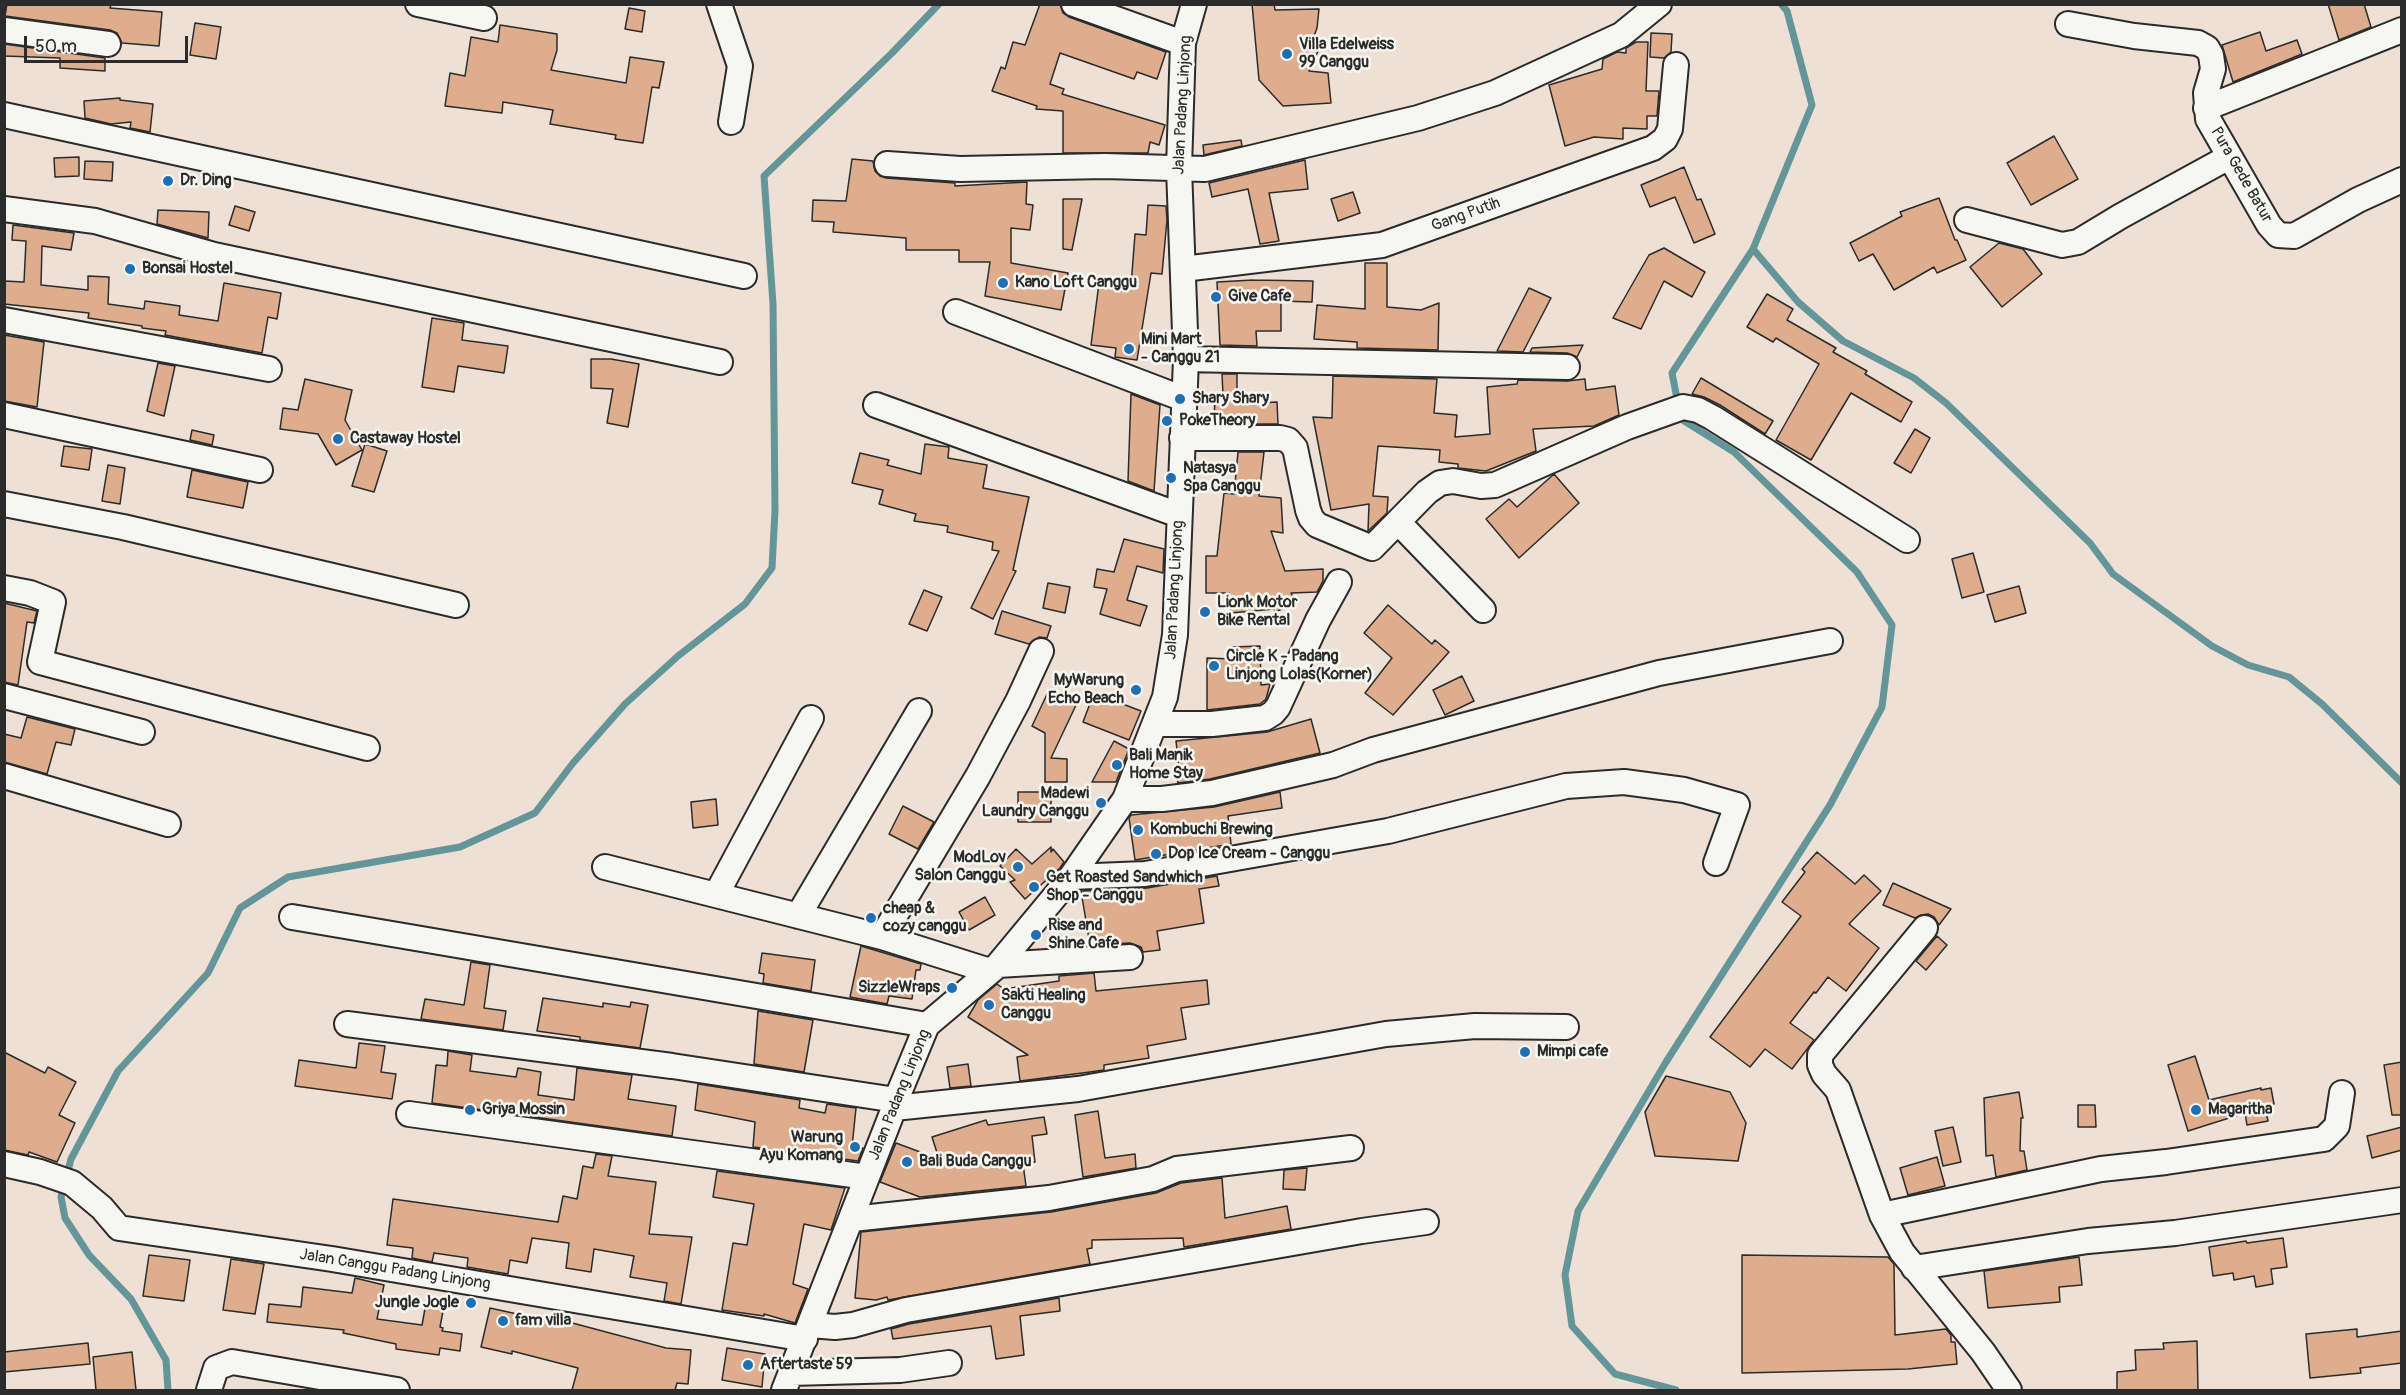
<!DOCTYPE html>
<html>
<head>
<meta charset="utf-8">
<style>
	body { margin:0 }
	#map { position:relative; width:2406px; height:1395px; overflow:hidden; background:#eee0d4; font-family:Pangolin,sans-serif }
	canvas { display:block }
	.frame { position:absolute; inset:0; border:6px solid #2b2b2b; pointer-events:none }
	.scale { position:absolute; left:24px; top:36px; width:164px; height:27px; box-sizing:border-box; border:3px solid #2b2b2b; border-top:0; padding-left:8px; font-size:18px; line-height:21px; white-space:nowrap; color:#2b2b2b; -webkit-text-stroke:4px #f6f6f2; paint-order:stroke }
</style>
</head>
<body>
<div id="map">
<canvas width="2406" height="1395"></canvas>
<div class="frame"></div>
<div class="scale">50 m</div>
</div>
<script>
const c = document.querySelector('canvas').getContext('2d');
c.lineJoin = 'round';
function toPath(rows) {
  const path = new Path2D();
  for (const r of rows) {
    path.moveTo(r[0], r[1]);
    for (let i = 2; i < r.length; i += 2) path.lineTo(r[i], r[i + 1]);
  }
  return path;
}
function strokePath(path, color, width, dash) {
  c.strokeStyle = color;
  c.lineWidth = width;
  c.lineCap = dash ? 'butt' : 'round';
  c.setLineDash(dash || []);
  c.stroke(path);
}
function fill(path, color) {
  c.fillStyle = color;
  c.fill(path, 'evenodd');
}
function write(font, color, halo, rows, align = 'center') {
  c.font = font + ' Pangolin,sans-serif';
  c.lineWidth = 5;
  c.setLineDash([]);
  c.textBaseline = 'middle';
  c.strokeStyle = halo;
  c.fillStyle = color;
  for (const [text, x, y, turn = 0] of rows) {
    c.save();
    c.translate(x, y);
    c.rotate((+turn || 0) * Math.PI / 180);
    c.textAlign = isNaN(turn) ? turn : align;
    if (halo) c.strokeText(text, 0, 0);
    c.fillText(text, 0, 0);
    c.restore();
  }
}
strokePath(toPath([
	[1753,249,1798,302,1843,341,1914,378,1946,403,2090,543,2113,574,2212,646,2248,665,2289,677,2322,704,2402,783],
	[168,1390,166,1360,131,1299,89,1255,65,1218,61,1197,71,1159,118,1071,208,973,240,908,288,877,460,847,535,813,573,763,625,704,678,656,745,604,772,568,775,510,773,304,764,176,892,53,939,4],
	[1676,1390,1615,1374,1572,1326,1565,1275,1578,1211,1666,1062,1830,805,1882,707,1892,625,1857,572,1734,452,1681,419,1672,373,1753,249,1812,105,1787,11,1781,4]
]), '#649599', 7);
const building = toPath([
	[7,4,101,4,111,5,110,8,162,12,159,46,122,43,117,33,110,30,5,16,7,4],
	[1040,4,1060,4,1063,13,1069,17,1166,52,1157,79,1137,72,1134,79,1060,53,1050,84,1064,89,1062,94,1165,125,1159,145,1150,142,1148,153,1063,153,1063,111,1036,109,1037,106,992,91,1001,67,1005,69,1013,42,1025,45,1040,4],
	[1252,4,1274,4,1275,10,1319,9,1317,28,1314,36,1321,45,1309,71,1328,73,1331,103,1283,106,1259,80,1252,4],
	[2328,4,2364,4,2371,27,2339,40,2328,4],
	[629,8,645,11,642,32,625,29,629,8],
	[195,23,221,27,216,59,190,55,195,23],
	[500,25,557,34,557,50,551,70,626,83,630,57,664,62,659,88,652,87,643,143,615,139,616,135,550,124,553,110,503,102,502,113,445,106,450,73,465,76,471,37,498,42,500,25],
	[2260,32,2266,51,2297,40,2302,54,2233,82,2222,45,2260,32],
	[1651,33,1672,34,1671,52,1664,58,1650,57,1651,33],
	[1636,42,1648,42,1646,91,1659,91,1657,116,1647,116,1647,129,1623,128,1623,139,1594,137,1565,146,1549,85,1602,69,1603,59,1617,52,1626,53,1626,48,1636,42],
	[4,44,105,58,105,71,60,68,60,58,4,56,4,44],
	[120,98,120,100,153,104,150,132,130,128,131,122,111,124,85,118,84,101,120,98],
	[2054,136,2078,179,2031,205,2007,163,2054,136],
	[1241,140,1242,146,1204,155,1203,145,1241,140],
	[79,157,79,176,55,177,54,158,79,157],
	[852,159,873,161,875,171,880,176,886,178,955,183,955,186,1027,182,1026,204,1033,205,1030,230,1011,228,1011,263,1068,273,1061,310,985,296,990,262,959,262,959,250,906,250,906,238,833,232,834,222,812,221,813,200,846,201,852,159],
	[1305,160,1308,189,1269,193,1279,241,1260,244,1248,189,1212,197,1209,183,1305,160],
	[85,161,113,162,112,181,84,179,85,161],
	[1684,167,1697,200,1701,199,1715,234,1694,243,1675,197,1650,207,1641,185,1684,167],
	[1353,192,1360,213,1338,221,1331,199,1353,192],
	[1939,198,1955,240,1957,240,1966,260,1937,273,1934,267,1894,290,1873,254,1859,261,1850,243,1902,216,1900,212,1939,198],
	[1063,199,1082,199,1072,250,1063,249,1063,199],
	[1148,205,1166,206,1167,220,1162,274,1151,273,1137,360,1115,357,1116,348,1091,345,1099,283,1131,286,1135,234,1146,235,1148,205],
	[235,206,255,212,249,231,229,225,235,206],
	[158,210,209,212,208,238,157,224,158,210],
	[13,225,74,233,71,250,42,246,41,285,88,290,88,276,109,277,108,304,144,309,145,301,180,306,179,315,218,321,224,283,281,293,277,319,268,317,262,353,165,335,166,331,142,328,142,326,88,318,89,313,4,304,4,281,24,282,26,241,12,240,13,225],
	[1999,243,2023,249,2042,274,2002,307,1970,267,1999,243],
	[1664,248,1705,272,1692,297,1664,281,1641,329,1613,318,1649,255,1664,248],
	[1365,263,1387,263,1387,307,1421,310,1439,303,1438,350,1357,348,1357,342,1314,339,1317,305,1365,309,1365,263],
	[1253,280,1313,281,1312,302,1281,301,1281,331,1256,331,1257,346,1220,345,1217,282,1253,280],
	[1529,288,1551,298,1523,352,1497,351,1529,288],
	[1767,294,1793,309,1787,320,1836,348,1833,352,1867,371,1865,374,1912,402,1901,422,1851,393,1811,460,1776,440,1819,364,1776,338,1773,342,1747,327,1767,294],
	[432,318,464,323,462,340,508,346,504,373,458,366,454,392,422,387,432,318],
	[4,335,44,342,37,407,4,401,4,335],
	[1583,345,1577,357,1567,353,1530,352,1532,348,1583,345],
	[591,359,611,359,639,364,628,427,607,423,613,389,591,388,591,359],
	[158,363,175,366,164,416,147,411,158,363],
	[1222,374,1237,374,1237,404,1277,402,1278,424,1214,424,1215,395,1223,395,1222,374],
	[1333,376,1437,379,1434,413,1457,415,1455,437,1490,434,1487,387,1517,384,1518,380,1567,381,1585,379,1586,390,1615,386,1619,415,1594,426,1533,429,1536,451,1486,471,1458,468,1458,464,1439,462,1440,450,1378,446,1373,496,1388,497,1387,513,1368,531,1369,504,1331,510,1313,417,1332,418,1333,376],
	[1701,378,1773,421,1765,434,1720,405,1704,397,1692,394,1701,378],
	[305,379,352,390,345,420,362,450,336,465,318,434,280,429,283,408,298,410,305,379],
	[1131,394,1160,405,1154,491,1128,481,1131,394],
	[1915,429,1930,438,1911,473,1894,463,1915,429],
	[192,430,214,435,212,445,190,440,192,430],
	[365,444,387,451,374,492,352,486,365,444],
	[925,444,949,447,948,458,987,465,983,488,1029,497,1013,570,1016,571,993,619,971,608,999,551,992,550,993,542,947,532,948,526,914,521,916,514,879,504,883,490,852,483,860,453,889,460,887,465,921,474,925,444],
	[64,446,92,449,89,470,61,466,64,446],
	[1238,452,1264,452,1259,496,1281,498,1283,533,1271,531,1285,571,1323,569,1323,581,1317,592,1291,593,1296,603,1275,612,1274,609,1231,613,1229,593,1206,593,1206,556,1217,556,1224,493,1234,494,1238,452],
	[108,465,125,468,120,504,102,501,108,465],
	[192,470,248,482,243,508,187,497,192,470],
	[1554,474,1579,503,1519,558,1486,519,1509,499,1517,507,1554,474],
	[1124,539,1164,549,1163,573,1137,566,1127,600,1147,606,1140,626,1100,614,1107,589,1094,587,1097,569,1114,572,1124,539],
	[1973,553,1984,592,1962,598,1952,559,1973,553],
	[1048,583,1070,587,1065,613,1043,608,1048,583],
	[2019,586,2026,613,1995,622,1987,595,2019,586],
	[924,590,942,597,927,631,909,624,924,590],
	[4,603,37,611,34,623,27,622,18,685,4,682,4,603],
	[1388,605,1432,644,1435,640,1449,652,1393,715,1365,693,1392,658,1364,633,1388,605],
	[1002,611,1051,626,1047,638,1039,637,1029,644,995,634,1002,611],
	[1260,646,1261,685,1270,684,1266,699,1260,704,1207,710,1207,658,1232,659,1232,647,1260,646],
	[1462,676,1474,701,1445,715,1433,690,1462,676],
	[1049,690,1077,703,1051,758,1067,759,1067,782,1045,782,1045,733,1032,726,1049,690],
	[1094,693,1141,711,1129,740,1083,722,1094,693],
	[27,717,75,729,71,745,56,742,47,774,4,762,4,734,21,738,27,717],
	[1311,719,1320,753,1210,779,1178,783,1176,774,1180,777,1176,741,1267,732,1311,719],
	[1114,741,1129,749,1116,782,1092,782,1114,741],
	[1018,792,1051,792,1051,822,1018,822,1018,792],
	[1280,792,1282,808,1228,816,1231,844,1135,860,1129,818,1131,815,1214,807,1280,792],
	[716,799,718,825,693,828,691,802,716,799],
	[903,806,934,822,918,849,889,834,903,806],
	[1051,847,1051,852,1053,849,1064,862,1060,868,1025,899,1010,882,1015,880,1000,866,1016,849,1032,864,1051,847],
	[1817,852,1855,884,1864,875,1881,891,1849,924,1879,948,1846,991,1828,977,1816,993,1814,992,1790,1023,1814,1040,1792,1069,1765,1049,1750,1067,1710,1037,1801,916,1782,902,1805,872,1802,869,1817,852],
	[1217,876,1219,886,1199,889,1204,923,1157,931,1160,950,1143,952,1141,947,1130,943,1090,945,1081,891,1147,888,1217,876],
	[1893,883,1951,909,1939,925,1934,917,1928,914,1921,915,1915,918,1883,905,1893,883],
	[985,897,995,915,969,930,959,912,985,897],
	[1937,936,1947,945,1926,970,1916,961,1937,936],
	[861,946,921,964,920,970,916,970,912,999,889,996,887,1004,850,997,861,946],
	[762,953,815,960,811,991,763,983,764,974,759,973,762,953],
	[471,962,490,965,484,1008,506,1011,503,1030,421,1019,425,999,464,1005,471,962],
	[1094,973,1096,991,1207,980,1209,1004,1181,1008,1186,1039,1147,1046,1149,1058,1104,1065,1104,1070,1090,1072,1020,1081,1017,1057,1028,1055,968,1017,978,1000,997,984,1004,989,1059,981,1059,976,1094,973],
	[543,998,603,1007,603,1003,630,1007,631,1002,648,1005,640,1048,580,1040,580,1037,537,1031,543,998],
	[758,1011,813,1020,804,1072,754,1064,758,1011],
	[359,1043,385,1046,381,1072,396,1074,392,1099,295,1086,299,1060,356,1068,359,1043],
	[448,1051,472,1055,470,1071,516,1077,518,1068,541,1072,538,1095,574,1100,577,1068,632,1075,628,1099,676,1106,672,1136,432,1103,436,1065,447,1066,448,1051],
	[4,1052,45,1073,48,1067,76,1082,59,1115,75,1123,57,1162,29,1152,28,1155,4,1150,4,1052],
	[2195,1056,2209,1100,2261,1088,2261,1090,2271,1088,2274,1104,2265,1106,2268,1121,2247,1125,2245,1113,2188,1131,2168,1065,2195,1056],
	[2402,1062,2402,1115,2392,1115,2384,1065,2402,1062],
	[968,1064,971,1086,950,1088,947,1067,968,1064],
	[1666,1076,1730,1092,1746,1123,1738,1161,1655,1156,1645,1112,1666,1076],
	[698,1084,800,1100,799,1108,825,1113,827,1104,856,1108,852,1147,863,1148,858,1161,753,1147,755,1122,695,1110,698,1084],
	[2019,1092,2023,1118,2021,1118,2020,1151,2024,1151,2027,1170,1996,1177,1993,1155,1986,1156,1984,1098,2019,1092],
	[2078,1105,2095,1105,2096,1127,2078,1127,2078,1105],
	[1098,1111,1105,1158,1135,1154,1136,1168,1083,1177,1075,1115,1098,1111],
	[1044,1117,1047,1134,1032,1136,1035,1162,1023,1164,1026,1186,920,1197,880,1182,896,1143,939,1159,932,1137,986,1120,988,1125,1044,1117],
	[1953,1127,1961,1162,1943,1166,1935,1131,1953,1127],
	[2402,1127,2402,1150,2372,1158,2367,1136,2402,1127],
	[596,1154,612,1156,608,1176,656,1182,649,1234,692,1237,681,1304,664,1301,667,1283,630,1277,634,1256,594,1249,591,1272,566,1268,569,1243,532,1238,527,1263,510,1260,508,1274,467,1267,468,1258,434,1253,432,1262,412,1258,413,1248,387,1245,393,1199,558,1222,563,1196,577,1199,583,1166,593,1168,596,1154],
	[1937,1157,1945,1186,1908,1195,1900,1168,1937,1157],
	[1307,1168,1305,1190,1283,1189,1284,1170,1307,1168],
	[717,1171,845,1188,831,1230,804,1224,793,1284,808,1289,795,1323,764,1314,764,1316,722,1310,733,1243,747,1245,754,1204,713,1197,717,1171],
	[1222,1178,1225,1218,1287,1206,1291,1229,1184,1247,1183,1238,1092,1240,1092,1248,1087,1249,1090,1264,888,1300,887,1297,876,1300,855,1298,861,1232,1051,1212,1156,1193,1181,1183,1222,1178],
	[2283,1238,2287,1267,2271,1269,2273,1284,2256,1287,2254,1276,2234,1280,2233,1273,2213,1276,2209,1247,2246,1241,2247,1243,2283,1238],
	[149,1255,190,1260,184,1301,143,1296,149,1255],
	[1742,1255,1888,1257,1894,1264,1895,1335,1946,1329,1951,1335,1951,1342,1955,1342,1957,1364,1908,1369,1742,1373,1742,1255],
	[2079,1257,2082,1285,2059,1287,2060,1302,1988,1308,1984,1271,2079,1257],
	[231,1259,264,1264,255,1314,223,1310,231,1259],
	[355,1278,384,1285,377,1319,422,1325,426,1303,444,1306,440,1327,443,1328,442,1331,462,1334,460,1351,440,1348,439,1355,396,1349,396,1344,343,1333,344,1330,267,1322,269,1304,301,1307,303,1287,352,1293,355,1278],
	[1059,1298,1060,1311,1020,1316,1024,1355,996,1359,991,1326,893,1339,891,1329,909,1324,1059,1298],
	[490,1308,549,1321,550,1317,666,1348,691,1350,688,1384,677,1383,675,1390,572,1390,578,1368,512,1351,512,1354,481,1347,490,1308],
	[2357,1329,2357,1337,2402,1331,2402,1363,2360,1368,2361,1373,2310,1378,2306,1334,2357,1329],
	[2197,1341,2198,1390,2117,1390,2117,1372,2136,1370,2135,1350,2164,1349,2163,1343,2197,1341],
	[88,1343,90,1364,4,1372,4,1352,88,1343],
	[727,1348,765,1354,762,1387,722,1380,727,1348],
	[132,1352,136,1390,96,1390,93,1357,132,1352]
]);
fill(building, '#ddad8e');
strokePath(building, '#2b2b2b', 1.5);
const minor = toPath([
	[418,4,484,18],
	[719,4,740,66,731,122],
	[1074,4,1183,43],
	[2068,24,2134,36,2198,43,2207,48,2211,55,2213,69,2206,93,2208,119,2269,225,2278,235,2294,236,2358,200,2402,180],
	[4,30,108,44],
	[2206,108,2402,30],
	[4,115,744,276],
	[887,164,960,169,1105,166,1205,169,1418,118,1495,93,1621,35,1659,4],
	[4,209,95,221,214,255,720,362],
	[1967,220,2062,245,2078,242,2121,216,2229,157],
	[1183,269,1382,245,1653,148,1665,139,1670,129,1676,65],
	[956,312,1184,399],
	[4,320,269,369],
	[1186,359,1567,367],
	[876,405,1179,515],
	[4,415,260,470],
	[1182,438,1280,438,1288,440,1295,448,1308,510,1311,518,1317,525,1372,548,1427,492,1440,483,1453,481,1481,486,1495,485,1627,427,1683,407,1698,410,1713,418,1907,540],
	[4,504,123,527,456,605],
	[1398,522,1483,610],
	[4,588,30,593,53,602,40,662,367,748],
	[4,696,142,732],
	[1155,724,1212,724,1265,718,1273,713,1278,707,1318,620,1339,582],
	[4,776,168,824],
	[1125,799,1162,799,1212,793,1333,765,1373,750,1659,673,1830,641],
	[605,867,882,937,990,971],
	[1071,877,1145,874,1219,861,1388,831,1566,786,1624,782,1684,790,1737,805,1716,863],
	[716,895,811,718],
	[798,916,919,711],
	[292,917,927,1025],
	[1925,928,1820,1055,1820,1065,1824,1074,1838,1090,1882,1215,1902,1252,1983,1352,2009,1390],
	[882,937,978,776,1018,701,1041,651],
	[998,965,1130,957],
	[347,1024,672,1066,896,1100],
	[894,1108,1078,1089,1386,1034,1475,1026,1566,1027],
	[409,1114,867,1177],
	[4,1164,40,1172,72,1183,102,1208,119,1228,332,1259,805,1339],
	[1882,1215,2101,1169,2166,1162,2324,1139,2337,1126,2342,1093],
	[852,1219,1049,1198,1153,1179,1177,1169,1351,1148],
	[1914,1268,2088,1241,2175,1233,2402,1200],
	[810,1325,835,1327,853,1325,906,1310,1362,1231,1426,1222],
	[791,1373,900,1370,949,1363],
	[209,1390,216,1368,232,1362,397,1390],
	[784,1390,894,1108,896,1100,927,1025,998,965,1071,877,1125,799,1165,697,1175,635,1186,359,1179,168,1183,43,1194,4]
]);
strokePath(minor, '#2b2b2b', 28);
strokePath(minor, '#f6f6f2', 24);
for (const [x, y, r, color] of [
	[1287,54,6,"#1f6fb2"],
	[168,181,6,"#1f6fb2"],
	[130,269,6,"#1f6fb2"],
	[1003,283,6,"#1f6fb2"],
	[1216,297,6,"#1f6fb2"],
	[1129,349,6,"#1f6fb2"],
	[1180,399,6,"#1f6fb2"],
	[1167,421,6,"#1f6fb2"],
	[338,439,6,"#1f6fb2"],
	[1171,478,6,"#1f6fb2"],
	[1205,612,6,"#1f6fb2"],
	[1214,666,6,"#1f6fb2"],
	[1136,690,6,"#1f6fb2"],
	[1117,765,6,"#1f6fb2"],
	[1101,803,6,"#1f6fb2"],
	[1138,830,6,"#1f6fb2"],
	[1156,854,6,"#1f6fb2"],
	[1018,867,6,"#1f6fb2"],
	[1034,887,6,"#1f6fb2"],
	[871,918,6,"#1f6fb2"],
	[1036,935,6,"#1f6fb2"],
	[952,988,6,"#1f6fb2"],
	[989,1005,6,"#1f6fb2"],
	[1525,1052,6,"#1f6fb2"],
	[470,1110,6,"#1f6fb2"],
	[2196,1110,6,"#1f6fb2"],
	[855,1147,6,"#1f6fb2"],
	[907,1162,6,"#1f6fb2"],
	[471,1303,6,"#1f6fb2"],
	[503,1321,6,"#1f6fb2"],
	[748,1365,6,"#1f6fb2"]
]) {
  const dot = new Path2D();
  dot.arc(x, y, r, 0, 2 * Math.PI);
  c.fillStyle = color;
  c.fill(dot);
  strokePath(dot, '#f6f6f2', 2);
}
write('bold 16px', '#2b2b2b', '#f6f6f2', [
	["Villa Edelweiss",1299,45],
	["99 Canggu",1299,63],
	["Dr. Ding",180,181],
	["Bonsai Hostel",142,269],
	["Kano Loft Canggu",1015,283],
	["Give Cafe",1228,297],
	["Mini Mart",1141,340],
	["- Canggu 21",1141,358],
	["Shary Shary",1192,399],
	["PokeTheory",1179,421],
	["Castaway Hostel",350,439],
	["Natasya",1183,469],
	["Spa Canggu",1183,487],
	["Lionk Motor",1217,603],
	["Bike Rental",1217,621],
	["Circle K - Padang",1226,657],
	["Linjong Lolas(Korner)",1226,675],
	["MyWarung",1124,681,"right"],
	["Echo Beach",1124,699,"right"],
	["Bali Manik",1129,756],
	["Home Stay",1129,774],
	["Madewi",1089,794,"right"],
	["Laundry Canggu",1089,812,"right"],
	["Kombuchi Brewing",1150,830],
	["Dop Ice Cream - Canggu",1168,854],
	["ModLov",1006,858,"right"],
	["Salon Canggu",1006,876,"right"],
	["Get Roasted Sandwhich",1046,878],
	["Shop - Canggu",1046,896],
	["cheap &",883,909],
	["cozy canggu",883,927],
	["Rise and",1048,926],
	["Shine Cafe",1048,944],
	["SizzleWraps",940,988,"right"],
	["Sakti Healing",1001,996],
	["Canggu",1001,1014],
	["Mimpi cafe",1537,1052],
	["Griya Mossin",482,1110],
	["Magaritha",2208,1110],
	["Warung",843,1138,"right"],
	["Ayu Komang",843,1156,"right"],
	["Bali Buda Canggu",919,1162],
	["Jungle Jogle",459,1303,"right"],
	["fam villa",515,1321],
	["Aftertaste 59",760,1365]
], 'left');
write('16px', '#2b2b2b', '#f6f6f2', [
	["Jalan Padang Linjong",1183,105,-87],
	["Pura Gede Batur",2241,175,60],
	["Gang Putih",1466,215,-20],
	["Jalan Padang Linjong",1175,590,-87],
	["Jalan Padang Linjong",900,1095,-68],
	["Jalan Canggu Padang Linjong",395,1270,9]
]);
</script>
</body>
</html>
